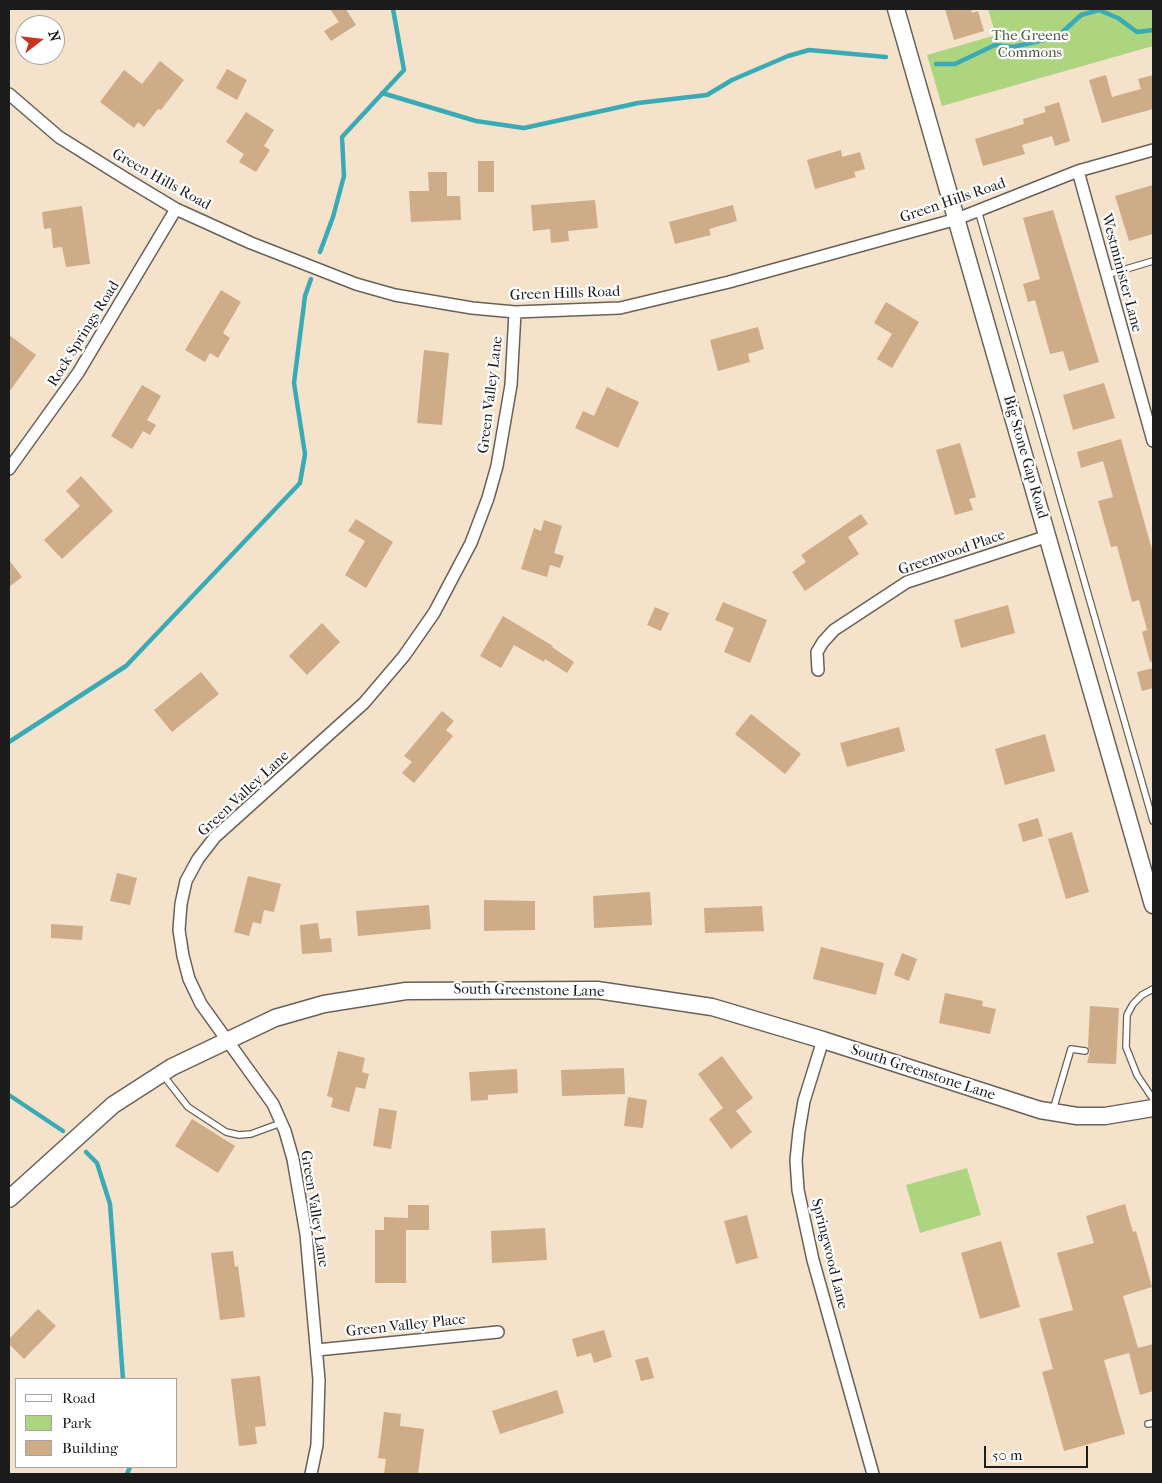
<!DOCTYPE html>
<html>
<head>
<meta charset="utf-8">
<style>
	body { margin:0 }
	#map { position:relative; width:1162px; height:1483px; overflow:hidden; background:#f5e2ca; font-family:"IM FELL French Canon",serif }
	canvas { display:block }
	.frame { position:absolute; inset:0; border:10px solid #1c1c1c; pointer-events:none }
	.legend { position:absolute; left:15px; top:1378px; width:162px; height:90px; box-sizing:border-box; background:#fff; border:1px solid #a4a4a4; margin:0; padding:6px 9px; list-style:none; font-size:15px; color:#1c1c1c }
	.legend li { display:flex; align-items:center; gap:10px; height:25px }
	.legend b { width:25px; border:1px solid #a4a4a4 }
	.north { position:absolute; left:15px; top:15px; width:50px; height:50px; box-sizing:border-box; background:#fff; border:1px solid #a4a4a4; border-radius:50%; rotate:74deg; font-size:14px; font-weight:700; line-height:20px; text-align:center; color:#1c1c1c }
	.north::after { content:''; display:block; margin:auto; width:18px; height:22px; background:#c8321e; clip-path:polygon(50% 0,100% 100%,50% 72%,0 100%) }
	.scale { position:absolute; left:984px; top:1446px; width:104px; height:22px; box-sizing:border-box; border:2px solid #1c1c1c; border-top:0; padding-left:6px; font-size:15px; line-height:18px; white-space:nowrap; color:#1c1c1c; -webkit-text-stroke:4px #fff; paint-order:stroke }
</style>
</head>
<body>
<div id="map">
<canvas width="1162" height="1483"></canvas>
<div class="frame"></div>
<ul class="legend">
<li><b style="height:6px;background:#fff"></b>Road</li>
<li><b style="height:14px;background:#add47f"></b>Park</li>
<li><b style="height:14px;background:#cfac88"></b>Building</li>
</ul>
<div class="north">N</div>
<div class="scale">50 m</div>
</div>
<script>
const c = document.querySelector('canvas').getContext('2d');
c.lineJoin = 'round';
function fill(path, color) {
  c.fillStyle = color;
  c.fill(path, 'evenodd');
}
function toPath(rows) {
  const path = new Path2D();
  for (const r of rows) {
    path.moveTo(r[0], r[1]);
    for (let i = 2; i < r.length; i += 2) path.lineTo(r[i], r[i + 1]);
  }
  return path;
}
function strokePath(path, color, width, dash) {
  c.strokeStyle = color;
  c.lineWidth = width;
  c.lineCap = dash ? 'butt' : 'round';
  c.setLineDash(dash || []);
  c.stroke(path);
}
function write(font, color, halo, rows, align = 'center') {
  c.font = font + ' "IM FELL French Canon",serif';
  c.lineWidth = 4.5;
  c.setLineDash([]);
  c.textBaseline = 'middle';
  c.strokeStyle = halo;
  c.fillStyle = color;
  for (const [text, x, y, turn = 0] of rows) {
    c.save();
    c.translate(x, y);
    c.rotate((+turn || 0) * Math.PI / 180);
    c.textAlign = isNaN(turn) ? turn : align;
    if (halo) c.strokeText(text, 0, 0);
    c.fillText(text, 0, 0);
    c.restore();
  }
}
fill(toPath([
	[988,9,1153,9,1153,46,942,106,927,55,996,35],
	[967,1168,981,1215,920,1233,906,1185]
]), '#add47f');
strokePath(toPath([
	[936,64,955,64,995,45,1013,47,1057,37,1081,15,1099,10,1118,18,1137,32,1153,30],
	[382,93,476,121,524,128,638,103,707,95,732,80,788,56,809,50,886,57],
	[320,252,333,217,344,176,342,137,404,70,393,9],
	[9,742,126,666,300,483,305,454,294,383,305,296,311,279],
	[9,1095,63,1131],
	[86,1152,97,1163,110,1204,123,1379],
	[127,1474,130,1467]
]), '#3aabb6', 4.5);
fill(toPath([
	[330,9,346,9,356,25,331,41,324,31,339,22],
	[945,9,971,9,972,13,978,11,984,31,954,40],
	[160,61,184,80,161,110,158,109,144,127,138,122,134,128,100,102,124,70,142,84],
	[227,69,247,80,237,100,216,88],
	[1106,75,1112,97,1141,89,1138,79,1153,75,1153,109,1102,123,1089,80],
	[1059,102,1070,141,1055,146,1052,136,1022,145,1025,154,983,166,975,139,1024,124,1023,119,1046,112,1044,107],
	[246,112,274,130,264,146,270,150,256,172,239,162,244,154,226,142],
	[841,150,842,157,860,152,865,169,854,172,856,177,815,189,807,160],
	[478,161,494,161,494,192,478,192],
	[428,172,447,172,447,196,460,196,461,220,411,222,409,191,429,191],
	[1153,185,1153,234,1129,241,1115,196],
	[595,200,598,228,568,231,569,241,551,243,550,229,533,231,531,205],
	[733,205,737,221,709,229,711,235,675,244,669,222],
	[82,206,90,264,66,267,62,247,53,248,51,228,44,229,42,212],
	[1053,210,1099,362,1069,371,1063,351,1050,354,1035,300,1028,302,1023,284,1040,279,1023,218],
	[221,290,241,302,223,333,230,338,218,358,210,353,205,362,185,350],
	[886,302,919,322,892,368,877,359,892,334,874,323],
	[758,327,764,349,748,354,750,362,718,371,710,340],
	[9,335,36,355,9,392],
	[424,350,449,353,442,425,417,423],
	[1104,383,1115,418,1073,430,1063,395],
	[142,385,161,396,147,420,156,425,150,435,143,431,132,449,111,436],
	[607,387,639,402,618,448,575,428,583,411,594,416],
	[1121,439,1153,553,1153,661,1150,662,1142,632,1147,630,1139,600,1132,602,1117,546,1111,547,1098,501,1113,497,1103,461,1081,468,1077,452],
	[960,443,976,497,969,499,973,510,955,515,936,450],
	[81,476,113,511,62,559,44,540,80,506,66,491],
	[861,514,868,524,848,537,859,554,805,591,792,572,806,562,801,555],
	[356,519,393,542,366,588,345,575,365,541,348,531],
	[544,520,562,526,554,553,564,556,560,568,550,565,547,577,521,569,534,528,541,531],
	[9,560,22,577,9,587],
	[723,602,767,620,750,663,724,652,734,628,715,620],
	[1008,605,1015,633,961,648,954,620],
	[655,607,669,613,661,631,647,625],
	[503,616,553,646,552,647,574,662,567,673,545,659,544,662,514,645,501,668,480,656],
	[322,623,340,642,307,675,289,656],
	[1153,668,1153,688,1142,691,1137,672],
	[201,672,219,694,172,732,154,710],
	[442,711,454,721,446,730,453,736,414,783,402,773,412,762,404,756],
	[751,714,801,754,785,774,735,734],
	[899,727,905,751,847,767,840,743],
	[1045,734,1055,771,1005,785,995,749],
	[1038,818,1043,836,1023,842,1018,824],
	[1072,832,1089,892,1066,899,1048,839],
	[117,873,137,878,130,905,110,901],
	[248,876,281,884,274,912,264,910,261,924,253,922,249,936,234,932],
	[650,892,652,925,594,928,593,896],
	[484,900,535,901,535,930,484,931],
	[429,905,431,929,358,936,356,911],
	[762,906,764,931,705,933,704,908],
	[318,923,320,939,331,938,332,952,302,954,300,925],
	[51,924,83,926,82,940,51,938],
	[821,947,884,963,876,995,813,979],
	[902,953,917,959,909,981,894,975],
	[945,993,983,1001,982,1006,996,1009,990,1034,939,1023],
	[1090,1006,1119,1008,1116,1064,1087,1063,1090,1051,1088,1047],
	[338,1051,365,1058,362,1072,369,1074,365,1089,356,1087,349,1112,331,1107,333,1098,327,1096],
	[722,1056,753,1098,736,1111,752,1132,731,1149,709,1119,723,1108,698,1074],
	[624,1068,625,1094,562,1096,561,1070],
	[517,1069,518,1093,488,1095,488,1100,471,1101,469,1072],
	[628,1097,647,1100,643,1128,624,1126],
	[379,1108,397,1111,391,1149,373,1146],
	[192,1119,235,1146,218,1173,175,1146],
	[1125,1204,1133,1232,1136,1231,1152,1287,1123,1296,1138,1348,1153,1344,1153,1391,1140,1395,1129,1353,1104,1360,1125,1434,1064,1451,1042,1372,1053,1369,1039,1319,1073,1310,1057,1253,1094,1243,1086,1216],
	[408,1205,429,1205,429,1230,406,1230,406,1283,375,1283,375,1230,384,1230,384,1217,408,1218],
	[747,1215,758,1258,736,1264,724,1221],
	[545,1228,547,1260,492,1263,491,1231],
	[1001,1241,1020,1307,980,1319,961,1253],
	[233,1251,235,1267,238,1266,245,1317,220,1320,211,1253],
	[38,1309,56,1326,24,1359,9,1344,9,1339],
	[604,1330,612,1357,594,1363,591,1353,577,1357,572,1339],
	[648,1357,654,1378,641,1381,635,1360],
	[260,1376,266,1426,255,1427,257,1444,239,1446,231,1379],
	[557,1390,564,1413,500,1434,492,1411],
	[384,1412,401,1414,400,1426,424,1429,418,1474,384,1474,386,1459,378,1458]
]), '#cfac88');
const lane = toPath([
	[978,210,1153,821],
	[1106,275,1153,261],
	[1153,989,1142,995,1133,1004,1127,1015,1126,1047,1137,1075,1153,1099],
	[163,1075,188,1107,226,1132,239,1135,251,1134,281,1123],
	[1053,1110,1071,1049,1085,1051],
	[1148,1424,1153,1423]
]);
const street = toPath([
	[9,94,59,137,123,177,176,209,251,243,356,284,395,295,472,308,515,312,620,308,729,282,957,219,1078,171,1153,150],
	[1078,171,1153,441],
	[9,469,78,373,176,209],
	[818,670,817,652,823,642,834,630,907,582,1048,536],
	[823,1040,804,1101,799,1131,796,1160,798,1190,813,1260,873,1474],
	[317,1350,498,1332],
	[311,1474,317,1445,319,1380,306,1234,293,1159,285,1131,273,1104,201,1004,189,979,183,956,179,930,181,904,186,881,198,859,215,837,364,703,404,656,434,613,471,543,488,498,497,466,511,385,515,312]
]);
const secondary = toPath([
	[896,9,1153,905],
	[9,1199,113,1105,172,1067,275,1018,324,1004,406,991,597,990,712,1007,823,1040,1040,1110,1077,1116,1105,1116,1153,1108]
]);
strokePath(lane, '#686159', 8);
strokePath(street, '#686159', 14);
strokePath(secondary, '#686159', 19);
strokePath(lane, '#fff', 5.5);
strokePath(street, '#fff', 11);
strokePath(secondary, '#fff', 16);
write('15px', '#4f5c3f', '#fff', [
	["The Greene",1030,36],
	["Commons",1030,53]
]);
write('15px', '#1c1c1c', '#fff', [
	["Green Hills Road",161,180,29],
	["Green Hills Road",953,201,-19],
	["Westminister Lane",1121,273,75],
	["Green Hills Road",565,294,-2],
	["Rock Springs Road",84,334,-58],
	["Green Valley Lane",491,395,-83],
	["Big Stone Gap Road",1025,457,74],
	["Greenwood Place",952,553,-19],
	["Green Valley Lane",244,794,-43],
	["South Greenstone Lane",529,991,1],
	["South Greenstone Lane",923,1073,18],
	["Green Valley Lane",314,1209,81],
	["Springwood Lane",829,1254,76],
	["Green Valley Place",406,1326,-6]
]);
</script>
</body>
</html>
